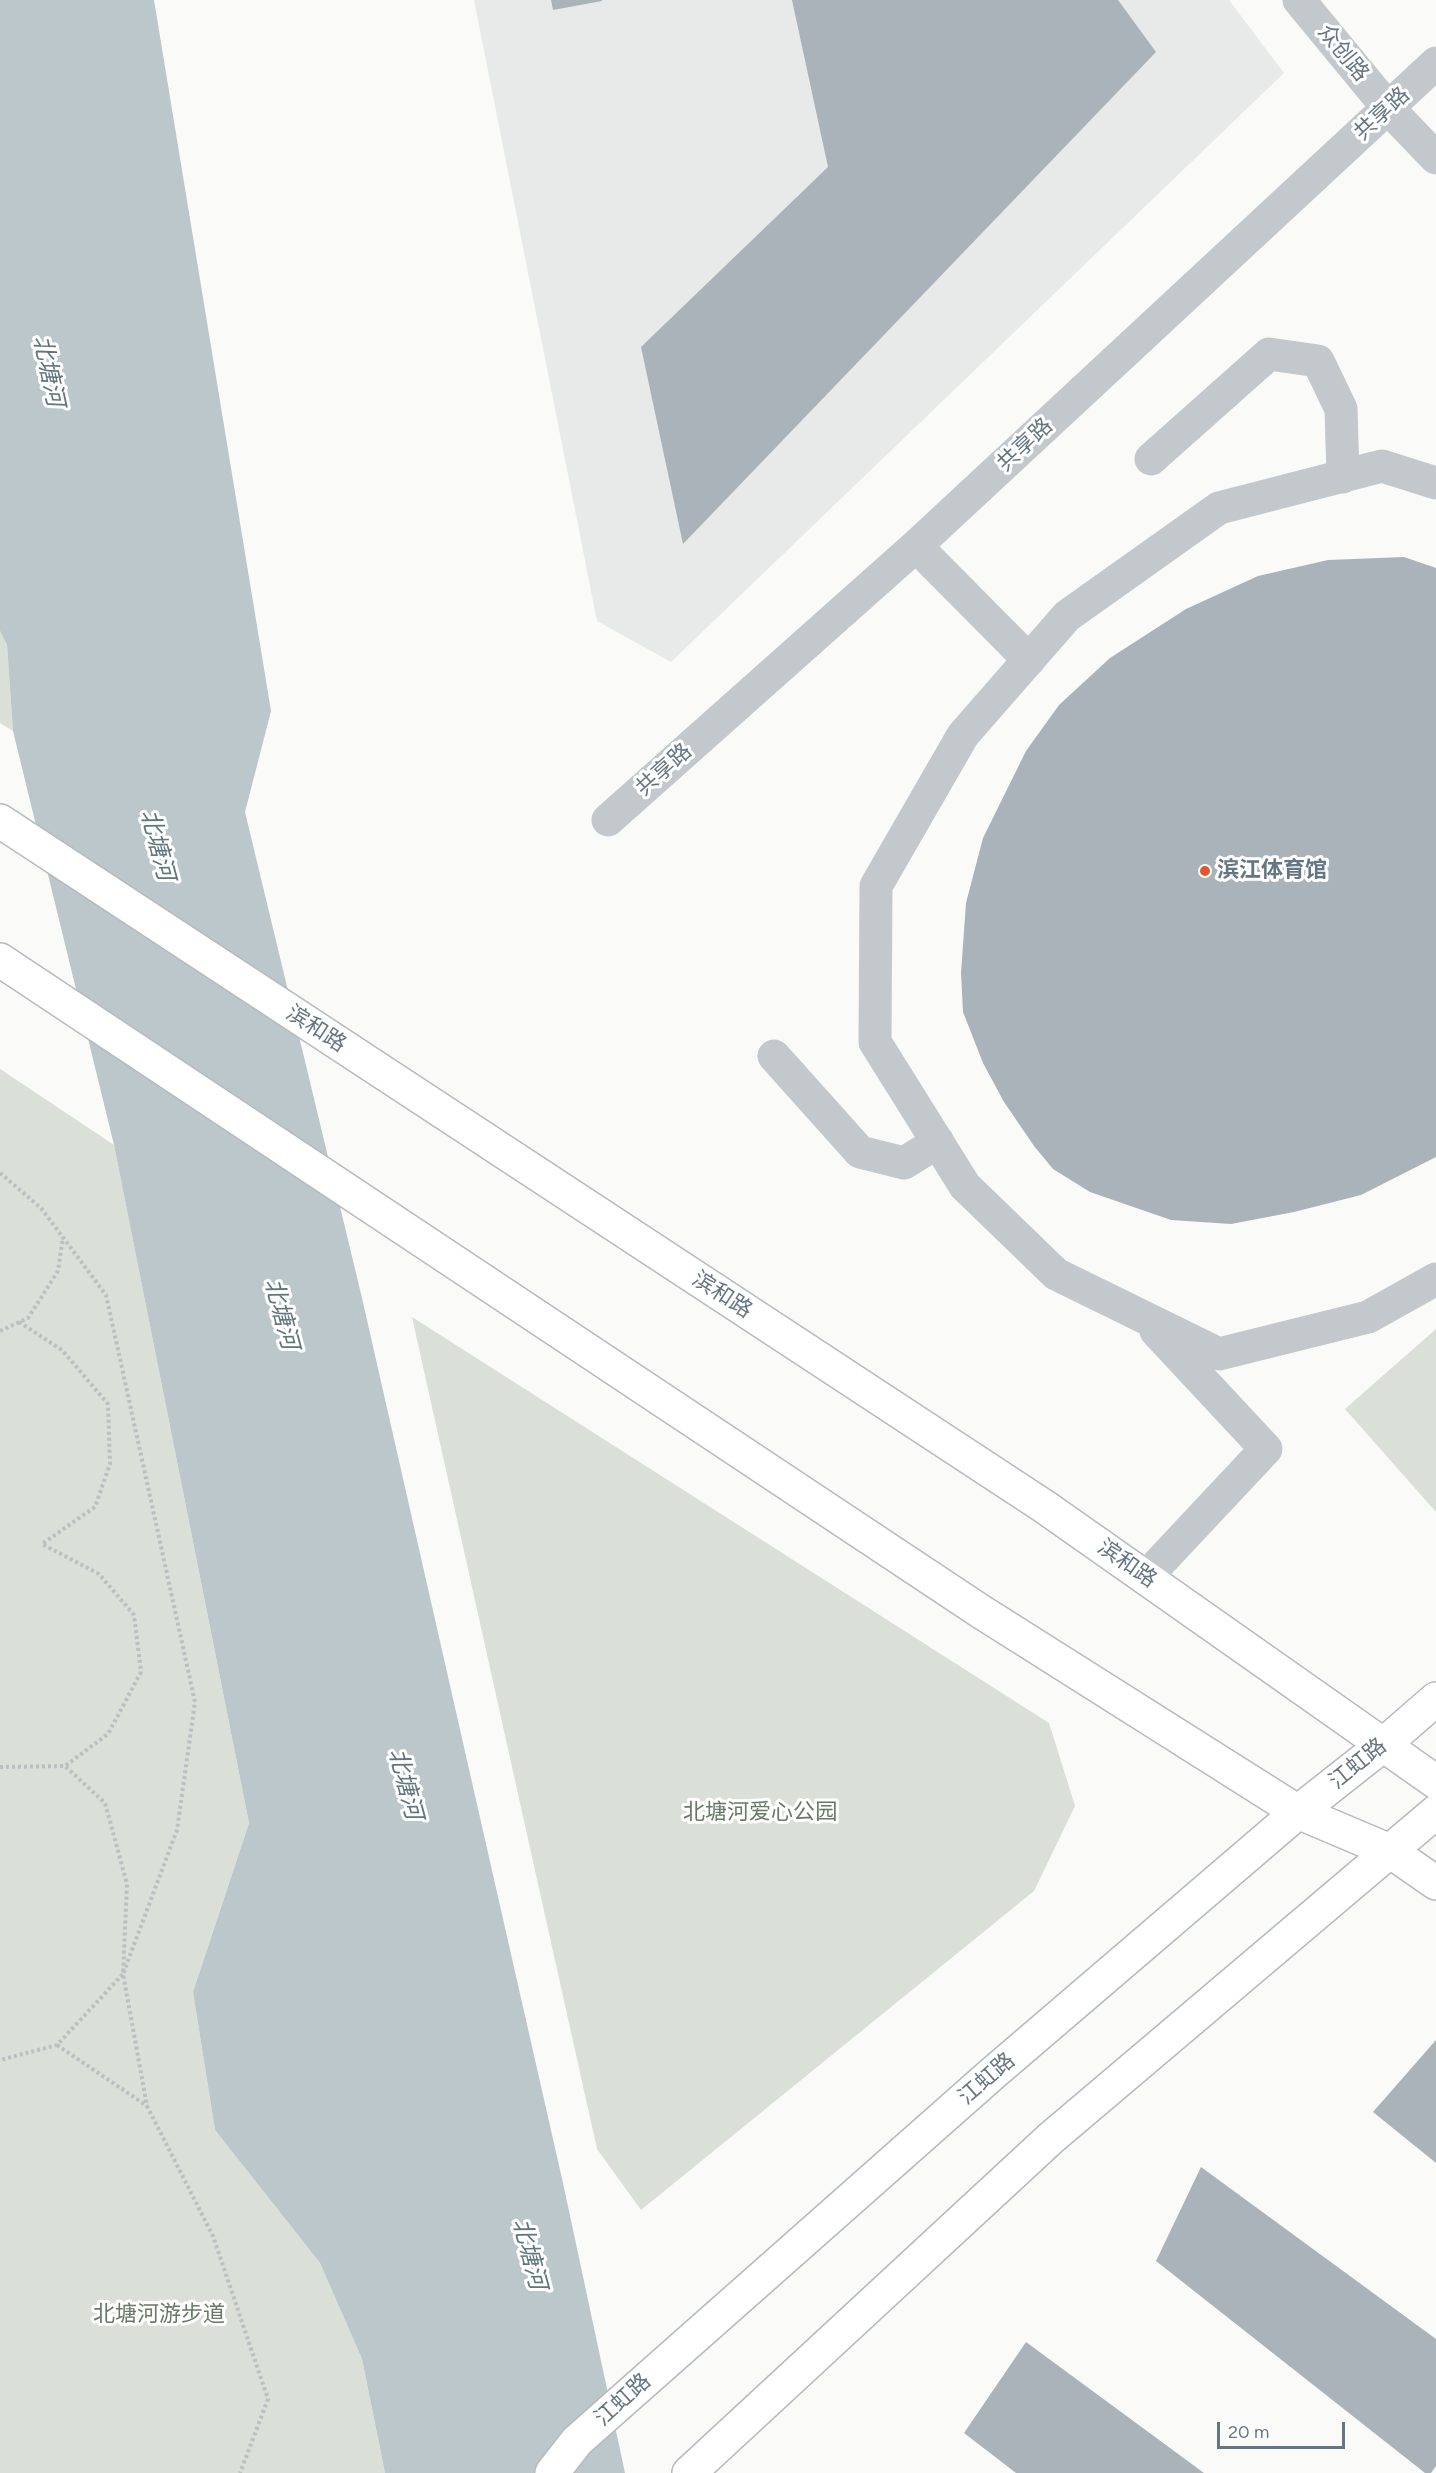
<!DOCTYPE html>
<html>
<head>
<meta charset="utf-8">
<style>
	body { margin:0 }
	#map { position:relative; width:1436px; height:2473px; overflow:hidden; background:#fafaf8; font-family:Figtree,sans-serif }
	canvas { display:block }
	.scale { position:absolute; left:1217px; top:2422px; width:128px; height:27px; box-sizing:border-box; border:3px solid #657683; border-top:0; padding-left:8px; font-size:18px; line-height:21px; white-space:nowrap; color:#657683; -webkit-text-stroke:4px #fff; paint-order:stroke }
</style>
</head>
<body>
<div id="map">
<canvas width="1436" height="2473"></canvas>
<div class="scale">20 m</div>
</div>
<script>
const c = document.querySelector('canvas').getContext('2d');
c.lineJoin = 'round';
function fill(path, color) {
  c.fillStyle = color;
  c.fill(path, 'evenodd');
}
function toPath(rows) {
  const path = new Path2D();
  for (const r of rows) {
    path.moveTo(r[0], r[1]);
    for (let i = 2; i < r.length; i += 2) path.lineTo(r[i], r[i + 1]);
  }
  return path;
}
function strokePath(path, color, width, dash) {
  c.strokeStyle = color;
  c.lineWidth = width;
  c.lineCap = dash ? 'butt' : 'round';
  c.setLineDash(dash || []);
  c.stroke(path);
}
function write(font, color, halo, rows, align = 'center') {
  c.font = font + ' Figtree,"Noto Sans SC",sans-serif';
  c.lineWidth = 6;
  c.setLineDash([]);
  c.textBaseline = 'middle';
  c.strokeStyle = halo;
  c.fillStyle = color;
  for (const [text, x, y, turn = 0] of rows) {
    c.save();
    c.translate(x, y);
    c.rotate((+turn || 0) * Math.PI / 180);
    c.textAlign = isNaN(turn) ? turn : align;
    if (halo) c.strokeText(text, 0, 0);
    c.fillText(text, 0, 0);
    c.restore();
  }
}
fill(toPath([
	[474,0,1229,0,1284,73,671,662,597,621]
]), '#e8e9e9');
fill(toPath([
	[0,631,7,645,13,731,0,723],
	[0,1069,114,1145,249,1823,193,1992,215,2130,320,2263,362,2359,385,2473,0,2473],
	[412,1317,1049,1723,1075,1806,1034,1891,641,2210,597,2149],
	[1436,1329,1436,1512,1345,1409]
]), '#dadfd7');
fill(toPath([
	[0,0,154,0,271,711,245,812,362,1298,563,2183,625,2473,385,2473,362,2359,320,2263,215,2130,193,1992,249,1823,114,1145,13,731,7,645,0,631]
]), '#bbc7cb');
fill(toPath([
	[551,0,602,0,602,1,553,10],
	[792,0,1118,0,1156,52,683,544,641,347,828,167],
	[1404,557,1436,568,1436,1157,1361,1195,1294,1212,1231,1224,1171,1220,1090,1192,1053,1169,1034,1146,1004,1102,983,1063,963,1012,961,973,966,903,983,838,1026,751,1059,705,1110,658,1186,609,1258,576,1328,560],
	[1436,2040,1436,2163,1373,2112],
	[1201,2167,1436,2339,1436,2466,1431,2473,1425,2473,1156,2261],
	[1026,2342,1204,2473,1016,2473,964,2433]
]), '#aab3b9');
const major = toPath([
	[0,821,1045,1507,1436,1782],
	[0,960,980,1611,1298,1812,1390,1851,1436,1883],
	[552,2473,577,2441,992,2074,1298,1812,1383,1745,1436,1699],
	[689,2473,1051,2138,1436,1812]
]);
strokePath(major, '#b5babe', 36);
strokePath(toPath([
	[0,1173,41,1208,106,1295,195,1702,177,1830,123,1974,147,2106,213,2236,268,2399,240,2473],
	[19,1322,62,1350,108,1404,110,1464,95,1507,42,1544,99,1574,134,1615,141,1672,108,1734,65,1766],
	[0,1331,28,1318,58,1271,63,1237],
	[0,1767,65,1766,105,1803,127,1884,123,1974,57,2045,0,2060],
	[57,2045,147,2106]
]), '#bbbfc2', 4, [3, 3]);
strokePath(toPath([
	[1299,0,1388,108,1436,158],
	[1151,459,1269,354,1318,361,1341,409,1343,477],
	[1436,483,1382,466,1219,508,1067,616,963,735,876,886,875,1042,965,1186,1056,1274,1219,1354,1368,1317,1436,1279],
	[916,546,1029,660],
	[608,820,916,546,1436,63],
	[774,1056,860,1152,904,1163,938,1142],
	[1146,1577,1266,1449,1156,1331]
]), '#c3c8cc', 33);
strokePath(major, '#fff', 33);
for (const [x, y, r, color] of [
	[1205,871,6,"#e4572e"]
]) {
  const dot = new Path2D();
  dot.arc(x, y, r, 0, 2 * Math.PI);
  c.fillStyle = color;
  c.fill(dot);
  strokePath(dot, '#fff', 2);
}
write('22px', '#657683', '#fff', [
	["众创路",1343,53,51],
	["共享路",1382,114,-43],
	["共享路",1025,445,-43],
	["共享路",664,770,-42],
	["滨和路",316,1029,33],
	["滨和路",722,1295,33],
	["滨和路",1127,1564,35],
	["江虹路",1358,1764,-39],
	["江虹路",987,2079,-41],
	["江虹路",623,2400,-42]
]);
write('bold 22px', '#657683', '#fff', [
	["滨江体育馆",1217,871]
], 'left');
write('22px', '#687a64', '#fff', [
	["北塘河爱心公园",760,1813],
	["北塘河游步道",159,2315]
]);
write('italic 24px', '#60757c', '#fff', [
	["北塘河",48,371,78],
	["北塘河",157,845,75],
	["北塘河",281,1314,75],
	["北塘河",405,1784,75],
	["北塘河",529,2254,75]
]);
</script>
</body>
</html>
